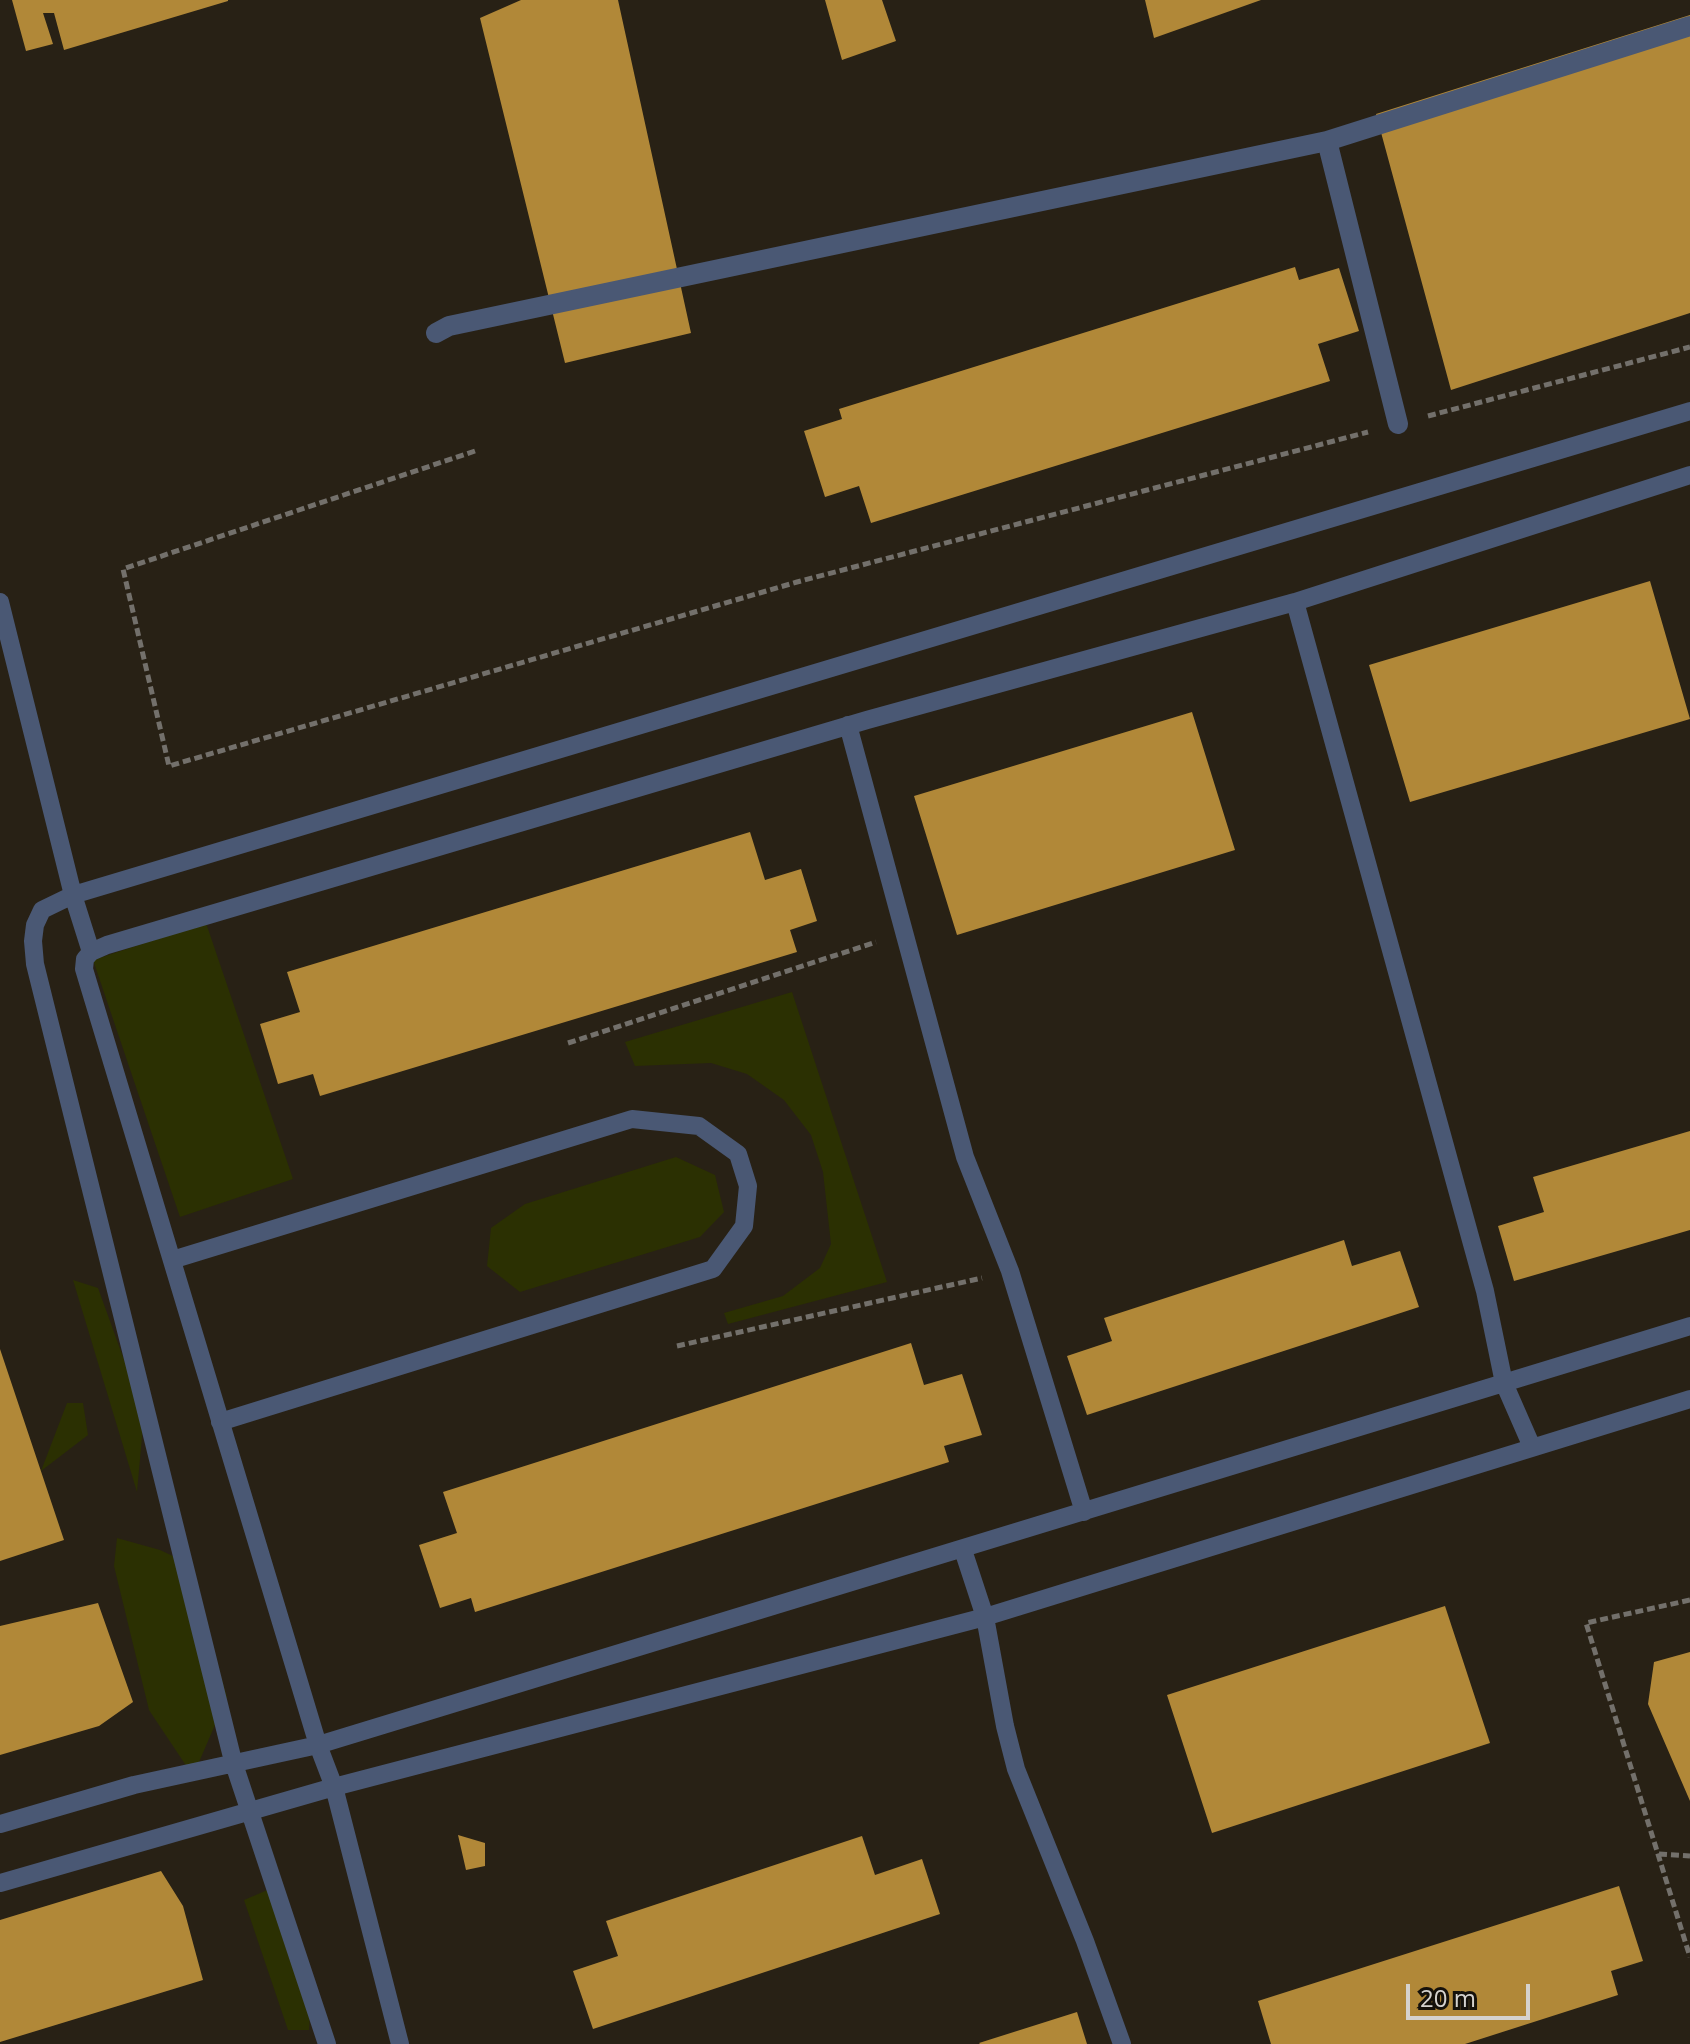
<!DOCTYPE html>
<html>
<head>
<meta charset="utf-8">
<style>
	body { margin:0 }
	#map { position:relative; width:1690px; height:2044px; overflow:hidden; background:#1e1a14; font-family:"Open Sans",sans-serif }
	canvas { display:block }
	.scale { position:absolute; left:1406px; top:1984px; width:124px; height:36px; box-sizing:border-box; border:4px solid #d5d2ce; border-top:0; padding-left:10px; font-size:24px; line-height:28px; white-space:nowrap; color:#d5d2ce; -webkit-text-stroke:6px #15110b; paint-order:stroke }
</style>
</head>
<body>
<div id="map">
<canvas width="1690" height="2044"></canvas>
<div class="scale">20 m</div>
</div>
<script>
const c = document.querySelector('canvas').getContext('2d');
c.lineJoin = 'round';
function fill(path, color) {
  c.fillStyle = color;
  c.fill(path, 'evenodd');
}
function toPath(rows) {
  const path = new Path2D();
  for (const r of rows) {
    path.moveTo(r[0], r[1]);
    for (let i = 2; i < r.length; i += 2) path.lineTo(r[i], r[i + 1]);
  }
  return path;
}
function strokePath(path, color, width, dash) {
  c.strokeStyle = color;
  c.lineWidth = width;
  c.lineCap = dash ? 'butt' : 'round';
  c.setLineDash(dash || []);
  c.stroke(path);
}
fill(toPath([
	[0,0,1690,0,1690,2044,0,2044]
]), '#282115');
fill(toPath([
	[206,923,293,1179,180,1217,93,960],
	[792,992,887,1282,728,1324,724,1313,783,1296,820,1268,831,1244,823,1172,811,1135,784,1100,747,1074,711,1063,635,1066,625,1042],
	[676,1157,715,1175,724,1212,700,1237,520,1292,487,1266,491,1228,525,1204],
	[73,1280,98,1288,144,1415,137,1492],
	[67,1403,83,1403,88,1435,41,1471],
	[117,1538,160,1550,188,1563,227,1697,193,1776,149,1710,114,1566],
	[277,1886,311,1997,309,2030,288,2030,244,1900]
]), '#2b3002');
fill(toPath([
	[12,0,228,0,228,1,64,50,54,13,43,13,53,44,26,51],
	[521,0,618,0,691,333,565,363,480,18],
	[825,0,882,0,896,41,842,60],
	[1145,0,1261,0,1154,38],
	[1690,15,1690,313,1451,390,1376,114],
	[1295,267,1299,280,1339,268,1359,331,1318,344,1330,381,871,523,859,486,825,497,804,431,842,419,839,409],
	[1650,581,1690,719,1410,802,1369,665],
	[1192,712,1235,850,957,935,914,796],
	[750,832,765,880,801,869,817,921,790,930,797,952,320,1096,313,1074,278,1084,260,1024,300,1012,287,972],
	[1690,1131,1690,1230,1514,1281,1498,1226,1544,1212,1533,1177],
	[1344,1240,1352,1266,1400,1251,1419,1307,1087,1415,1067,1356,1112,1341,1104,1318],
	[911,1343,924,1385,962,1374,982,1435,944,1446,949,1462,475,1612,471,1598,440,1608,419,1545,457,1533,443,1492],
	[0,1349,64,1540,0,1561],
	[98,1603,133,1702,99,1726,0,1755,0,1626],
	[1445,1606,1490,1743,1212,1833,1167,1695],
	[1690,1652,1690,1801,1648,1704,1654,1662],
	[458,1835,485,1843,485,1866,466,1870],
	[862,1836,875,1875,922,1859,940,1914,593,2029,573,1971,618,1956,606,1921],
	[161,1871,183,1906,203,1980,0,2042,0,1920],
	[1619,1886,1643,1961,1611,1971,1618,1995,1465,2044,1271,2044,1258,2001],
	[1077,2012,1087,2044,980,2044,979,2043]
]), '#b18838');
strokePath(toPath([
	[1428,416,1690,347],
	[475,451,123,569,169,766,797,582,1368,432],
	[568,1043,876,942],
	[677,1346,982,1278],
	[1690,1600,1586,1623,1690,1957],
	[1659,1854,1690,1856]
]), '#73706b', 5, [8, 4]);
strokePath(toPath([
	[0,602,73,895,91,952],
	[1295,602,1485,1291,1504,1383,1532,1447],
	[848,725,965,1157,1010,1271,1084,1512],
	[172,1260,632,1119,699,1126,738,1154,748,1186,744,1226,713,1269,220,1422],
	[963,1550,985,1617,1005,1726,1016,1769,1085,1941,1122,2044],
	[0,1824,134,1785,318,1745,1690,1326],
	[0,1883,334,1787,985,1617,1690,1399],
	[327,2044,233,1761,35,964,33,941,35,925,42,910,73,895,1690,411],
	[400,2044,334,1787,318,1745,84,969,85,959,91,952,107,945,867,720,1295,602,1690,475]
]), '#4a5874', 18);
strokePath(toPath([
	[1327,141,1398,424],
	[436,333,449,326,1327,141,1690,26]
]), '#4a5874', 20);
</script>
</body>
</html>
